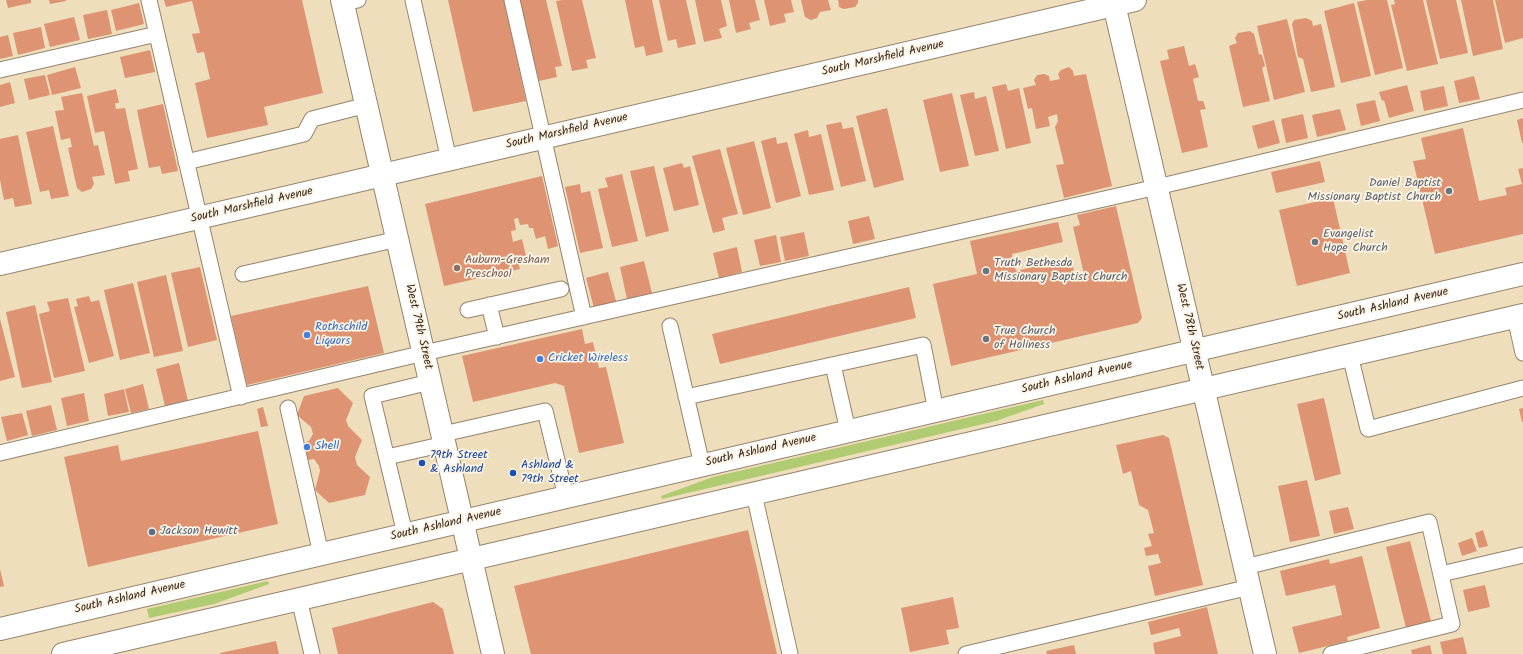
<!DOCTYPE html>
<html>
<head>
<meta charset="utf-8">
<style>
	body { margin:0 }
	canvas { display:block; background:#eedebc }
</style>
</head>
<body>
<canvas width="1523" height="654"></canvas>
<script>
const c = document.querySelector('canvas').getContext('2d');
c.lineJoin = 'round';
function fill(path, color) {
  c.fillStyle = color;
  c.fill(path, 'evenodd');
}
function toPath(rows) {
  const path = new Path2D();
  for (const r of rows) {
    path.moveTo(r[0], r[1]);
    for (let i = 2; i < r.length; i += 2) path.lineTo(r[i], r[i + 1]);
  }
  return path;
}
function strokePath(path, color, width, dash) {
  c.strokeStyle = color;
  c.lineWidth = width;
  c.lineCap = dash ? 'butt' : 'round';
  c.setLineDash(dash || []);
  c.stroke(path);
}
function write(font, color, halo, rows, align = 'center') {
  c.font = font + ' Kalam,sans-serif';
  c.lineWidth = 3.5;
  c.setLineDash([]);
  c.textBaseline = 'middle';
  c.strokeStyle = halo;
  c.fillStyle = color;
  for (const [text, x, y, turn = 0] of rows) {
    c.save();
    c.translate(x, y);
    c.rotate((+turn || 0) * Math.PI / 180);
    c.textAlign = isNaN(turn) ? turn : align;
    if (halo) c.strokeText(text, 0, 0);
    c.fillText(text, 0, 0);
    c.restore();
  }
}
fill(toPath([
	[1043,400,1044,404,996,421,662,499,661,496,713,477],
	[268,581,269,584,214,604,149,618,147,609]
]), '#b0cb71');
fill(toPath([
	[6,0,31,0,31,3,8,8],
	[49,0,66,0,66,1,50,4],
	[164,0,302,0,323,93,264,107,268,125,207,138,195,83,210,79,204,52,197,53,192,34,200,33,192,1,166,7],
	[448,0,504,0,526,101,473,112],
	[519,0,546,0,562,66,555,67,557,77,539,81],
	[563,0,582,0,596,58,586,60,588,68,572,71,556,1],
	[625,0,652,0,663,52,646,56,644,46,635,48],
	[659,0,686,0,696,44,678,48,676,39,668,41],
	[695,0,721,0,727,26,719,29,722,38,704,42],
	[729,0,755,0,760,20,749,23,751,29,736,33],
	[764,0,791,0,794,12,784,14,786,22,770,26],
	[801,0,828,0,831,10,820,12,817,18,811,20,805,17],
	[838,0,858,0,858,3,855,7,844,9,839,7],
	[1367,0,1387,0,1403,68,1375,75,1357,2],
	[1394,0,1423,0,1438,64,1407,71,1391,5,1395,4],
	[1426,0,1456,0,1468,53,1440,59],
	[1461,0,1493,0,1503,49,1473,56],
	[1495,0,1523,0,1523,38,1505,43],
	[139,3,144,24,116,31,111,10],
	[1354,3,1371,76,1341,83,1324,11],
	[107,10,112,34,88,39,83,15],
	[74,17,80,40,50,47,44,24],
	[1306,18,1312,21,1313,26,1321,24,1335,87,1311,92,1303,59,1298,57,1292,24,1294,20],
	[1287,19,1305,92,1274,100,1257,26],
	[41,27,45,48,18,55,13,33],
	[1250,31,1254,34,1259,54,1262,55,1265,66,1262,68,1270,101,1243,107,1229,46,1237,43,1235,38,1238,33],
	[8,35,13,56,0,59,0,37],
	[1184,46,1189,66,1195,64,1199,77,1193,79,1198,101,1203,101,1206,109,1200,110,1208,147,1182,153,1160,61,1169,59,1167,50],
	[150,50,155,72,125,78,120,57],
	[75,67,81,88,52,95,47,75],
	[1069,67,1073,71,1074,76,1086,74,1112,186,1064,198,1056,165,1064,164,1055,127,1058,121,1057,114,1048,117,1050,126,1036,129,1032,108,1028,109,1023,88,1036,85,1034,80,1037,75,1044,74,1049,76,1050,81,1060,79,1058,74,1061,70],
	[45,75,50,95,29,100,24,79],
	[1474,76,1480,99,1459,103,1454,81],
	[10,82,15,103,0,107,0,85],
	[1006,84,1008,91,1019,88,1031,143,1006,149,992,87],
	[1407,85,1414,111,1389,118,1384,100,1382,101,1379,92],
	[1444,86,1448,106,1424,111,1420,91],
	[116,89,119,103,115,103,116,109,125,108,138,169,128,171,130,181,115,184,104,131,95,133,87,96],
	[974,92,975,99,986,96,999,151,975,156,960,95],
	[82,93,94,146,98,145,105,175,92,177,94,184,91,189,82,192,77,188,68,148,72,147,70,138,61,140,55,111,64,110,61,97],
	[952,93,969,166,940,172,923,100],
	[1375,100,1380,121,1361,126,1356,104],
	[163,104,178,171,162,174,160,166,149,168,137,110],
	[887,108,904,180,874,188,856,116],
	[1340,109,1346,130,1317,137,1312,115],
	[1303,114,1308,138,1286,143,1281,119],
	[1523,118,1523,143,1522,143,1517,120],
	[1274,120,1280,143,1258,149,1252,126],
	[841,122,843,129,853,127,866,181,841,187,826,125],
	[53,126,69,196,51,199,49,190,40,192,26,132],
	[1463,128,1479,201,1507,195,1505,188,1522,184,1518,169,1523,168,1523,234,1435,254,1413,161,1426,159,1421,138],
	[808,130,809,137,821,134,834,190,809,195,794,134],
	[18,135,32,204,15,207,13,198,4,200,0,180,0,139],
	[776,137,777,144,787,142,801,196,776,203,761,141],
	[754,141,771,208,743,215,726,148],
	[720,149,738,214,722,218,725,230,713,233,692,156],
	[1320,161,1325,182,1276,193,1271,172],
	[682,163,684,168,690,166,699,205,674,211,663,168],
	[654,166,669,231,646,237,630,171],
	[622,174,638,241,612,247,598,189,608,187,605,178],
	[542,176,558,246,548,249,545,236,536,239,533,228,529,228,528,224,520,225,518,218,514,219,516,230,511,231,513,242,522,239,526,256,517,257,520,269,444,286,425,204],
	[580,184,581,193,590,191,603,248,580,253,565,187],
	[1333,198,1350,273,1297,286,1279,210],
	[1116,206,1142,318,1138,323,951,366,933,284,977,274,970,241,1058,222,1063,242,1012,254,1016,271,1071,258,1075,276,1084,274,1073,227,1080,225,1077,215],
	[869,216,875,239,853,244,848,221],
	[804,232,809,256,785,261,780,237],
	[776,235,781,262,760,266,754,240],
	[737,247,742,272,719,278,713,253],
	[644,261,652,293,627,299,620,267],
	[200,267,217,340,188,347,171,273],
	[608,272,616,301,594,308,586,278],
	[166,275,183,351,154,357,137,282],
	[133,283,150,353,120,360,104,290],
	[368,286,384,353,247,385,231,316],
	[909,287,916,318,720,364,712,334],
	[89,296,91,302,99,300,114,356,89,363,74,307,78,306,76,299],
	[68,298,85,371,54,378,39,314,50,311,47,302],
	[35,305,52,382,22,388,6,312],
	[0,319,15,377,0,381],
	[582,329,585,344,593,342,599,368,606,367,624,443,579,453,564,386,555,383,473,402,462,356],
	[179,363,188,401,165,406,156,369],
	[143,384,149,409,131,413,125,389],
	[338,388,353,403,346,420,348,426,362,440,355,457,357,465,370,477,365,495,329,503,315,490,320,471,319,466,314,459,308,460,304,443,309,441,313,434,311,427,297,415,304,396],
	[124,389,129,412,108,416,104,394],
	[84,393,89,421,67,426,61,398],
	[1324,398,1341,474,1315,481,1297,404],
	[51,405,57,430,32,436,26,411],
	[263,407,268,426,261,427,257,409],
	[1523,408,1523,422,1522,422,1519,409],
	[22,413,28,435,7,441,1,417],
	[258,431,278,524,88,567,64,457,118,445,121,461],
	[1163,435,1169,438,1203,585,1155,596,1148,566,1161,563,1158,554,1146,556,1144,548,1152,546,1148,534,1154,533,1148,510,1139,505,1131,471,1123,474,1116,445],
	[1307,480,1320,536,1290,542,1278,486],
	[1348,507,1354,529,1334,534,1329,511],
	[748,530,777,654,531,654,514,586],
	[1483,530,1488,546,1479,548,1475,533],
	[1472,538,1477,551,1462,556,1458,543],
	[1410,541,1431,621,1406,628,1386,547],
	[1362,556,1380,628,1347,637,1348,641,1299,653,1292,627,1342,615,1335,585,1286,596,1280,571,1329,559,1330,564],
	[0,569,4,586,0,587],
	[1485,585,1490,607,1468,612,1463,590],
	[953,597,959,628,946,630,949,644,910,652,901,608],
	[433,602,443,609,454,654,338,654,332,628],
	[1207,607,1218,654,1155,654,1153,643,1181,636,1179,628,1151,635,1148,622],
	[1463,637,1467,654,1443,654,1440,642],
	[276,641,279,654,220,654,220,653],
	[1074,645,1076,654,1047,654,1046,651],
	[1430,645,1432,654,1412,654,1411,650]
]), '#de9473');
const lane = toPath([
	[149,0,241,397],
	[413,0,449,160],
	[512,0,584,317],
	[343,3,358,0],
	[0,70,157,34],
	[186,162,304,134,312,119,367,105],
	[243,274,398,239],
	[489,305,497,337],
	[468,310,561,289],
	[1515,317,1523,353],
	[670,326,702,465],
	[1350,355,1368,429,1523,388],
	[833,365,848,431],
	[686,397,923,345,936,411],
	[288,408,321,554],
	[443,434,545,411,566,497],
	[0,453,424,353,1157,187,1523,100],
	[387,457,445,444],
	[754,494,790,654],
	[405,534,372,396,430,382],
	[1245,567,1429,522,1452,624,1331,654],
	[1441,574,1523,555],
	[299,599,312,654],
	[966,654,1250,587]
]);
const street = toPath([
	[1113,0,1265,654],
	[0,264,1135,0]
]);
const secondary = toPath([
	[342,0,493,654],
	[0,629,1523,274],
	[63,654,1523,315]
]);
strokePath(lane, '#94846d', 17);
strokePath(street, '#94846d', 24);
strokePath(secondary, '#94846d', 24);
strokePath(lane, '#fff', 15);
strokePath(street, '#fff', 22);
strokePath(secondary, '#fff', 22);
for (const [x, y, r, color] of [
	[1449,191,4,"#6b7280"],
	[1315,242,4,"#6b7280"],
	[457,268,4,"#8d6e63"],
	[986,271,4,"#6b7280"],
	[307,335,4,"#3f7fe0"],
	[986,339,4,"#6b7280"],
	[540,359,4,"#3f7fe0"],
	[307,447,4,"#3f7fe0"],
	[422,463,4,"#1a4fb4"],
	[513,473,4,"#1a4fb4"],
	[152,532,4,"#5c6f8a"]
]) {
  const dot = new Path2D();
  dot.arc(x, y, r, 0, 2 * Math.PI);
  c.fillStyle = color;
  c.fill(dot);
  strokePath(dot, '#fcf5e5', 1.5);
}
write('12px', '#3b2a1e', '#fcf5e5', [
	["South Marshfield Avenue",883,59,-13],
	["South Marshfield Avenue",567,132,-13],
	["South Marshfield Avenue",252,206,-13],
	["South Ashland Avenue",1393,305,-13],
	["West 79th Street",418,327,77],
	["West 78th Street",1189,327,77],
	["South Ashland Avenue",1077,378,-13],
	["South Ashland Avenue",761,451,-13],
	["South Ashland Avenue",446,525,-13],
	["South Ashland Avenue",130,598,-13]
]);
write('12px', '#5b616d', '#fcf5e5', [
	["Daniel Baptist",1441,184,"right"],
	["Missionary Baptist Church",1441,198,"right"],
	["Evangelist",1323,235],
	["Hope Church",1323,249],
	["Truth Bethesda",994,264],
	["Missionary Baptist Church",994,278],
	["True Church",994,332],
	["of Holiness",994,346]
], 'left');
write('12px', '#785e54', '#fcf5e5', [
	["Auburn-Gresham",465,261],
	["Preschool",465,275]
], 'left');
write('12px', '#366cbe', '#fcf5e5', [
	["Rothschild",315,328],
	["Liquors",315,342],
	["Cricket Wireless",548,359],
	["Shell",315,447]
], 'left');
write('12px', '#164399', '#fcf5e5', [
	["79th Street",430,456],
	["& Ashland",430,470],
	["Ashland &",521,466],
	["79th Street",521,480]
], 'left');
write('12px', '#4e5e75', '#fcf5e5', [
	["Jackson Hewitt",160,532]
], 'left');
</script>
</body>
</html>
